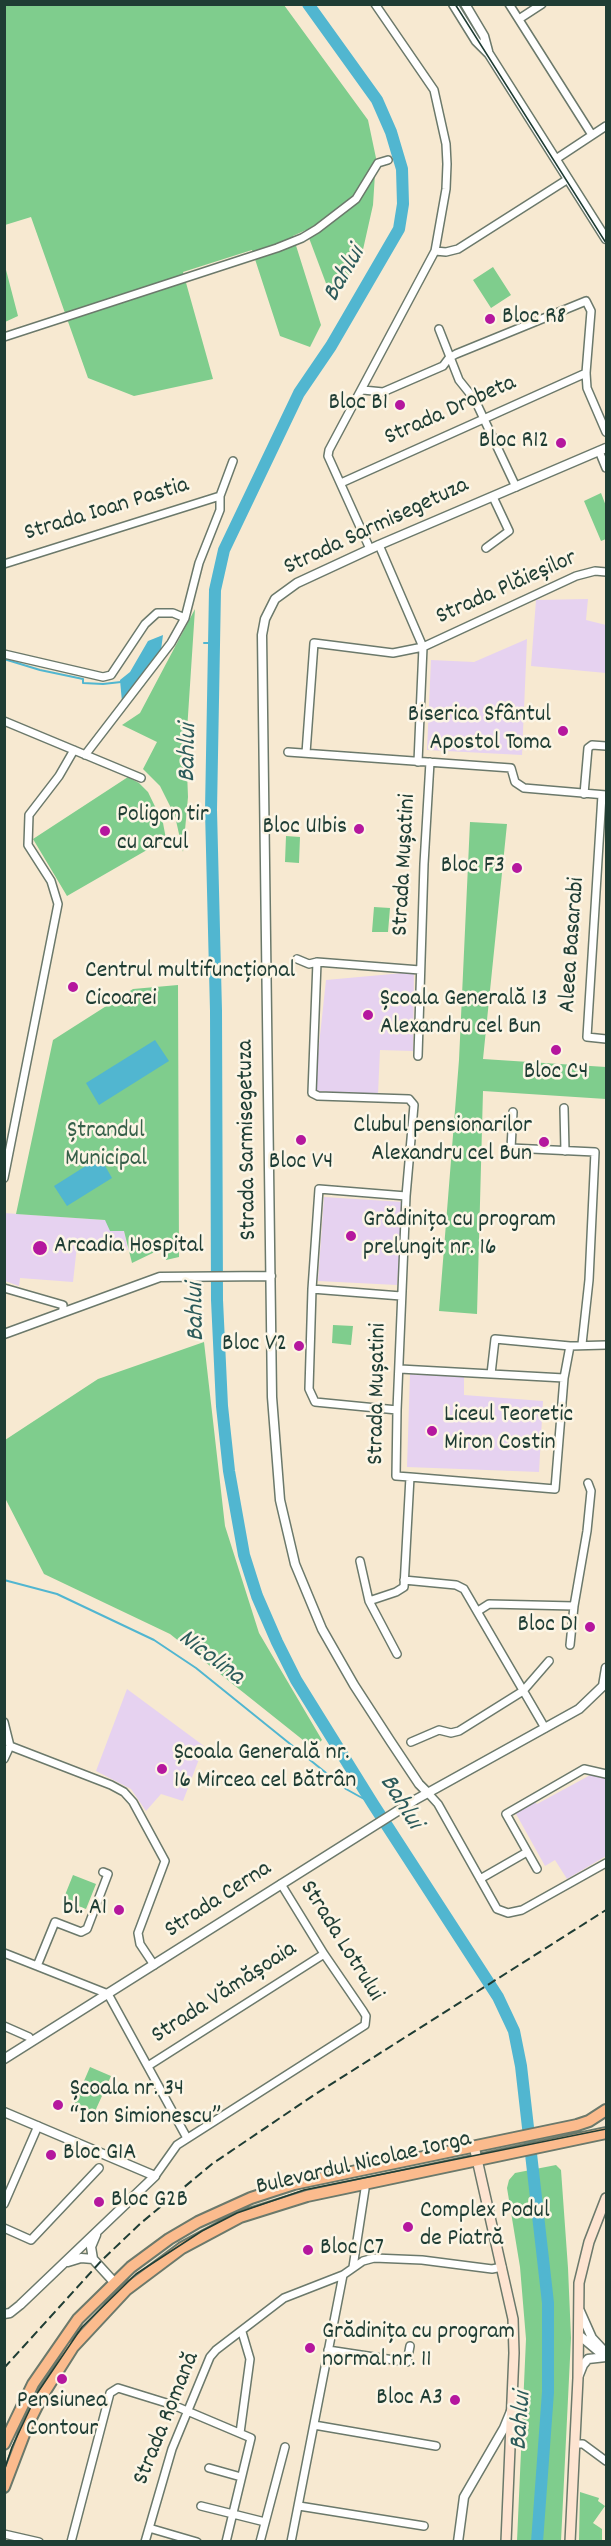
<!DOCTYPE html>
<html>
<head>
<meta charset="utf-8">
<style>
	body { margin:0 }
	#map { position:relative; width:611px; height:2546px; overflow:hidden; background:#f7e9d1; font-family:Dekko,sans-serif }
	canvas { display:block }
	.frame { position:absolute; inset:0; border:6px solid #1f3d34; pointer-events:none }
</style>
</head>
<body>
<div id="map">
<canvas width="611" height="2546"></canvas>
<div class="frame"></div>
</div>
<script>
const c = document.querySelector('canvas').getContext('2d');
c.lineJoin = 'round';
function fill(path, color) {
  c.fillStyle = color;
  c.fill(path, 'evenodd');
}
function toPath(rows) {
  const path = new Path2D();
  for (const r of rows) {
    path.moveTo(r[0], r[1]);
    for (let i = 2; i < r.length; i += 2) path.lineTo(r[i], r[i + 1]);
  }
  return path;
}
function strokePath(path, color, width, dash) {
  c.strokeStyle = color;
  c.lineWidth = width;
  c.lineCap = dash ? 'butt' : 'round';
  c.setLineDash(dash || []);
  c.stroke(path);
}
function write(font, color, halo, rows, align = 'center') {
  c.font = font + ' Dekko,sans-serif';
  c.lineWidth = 5;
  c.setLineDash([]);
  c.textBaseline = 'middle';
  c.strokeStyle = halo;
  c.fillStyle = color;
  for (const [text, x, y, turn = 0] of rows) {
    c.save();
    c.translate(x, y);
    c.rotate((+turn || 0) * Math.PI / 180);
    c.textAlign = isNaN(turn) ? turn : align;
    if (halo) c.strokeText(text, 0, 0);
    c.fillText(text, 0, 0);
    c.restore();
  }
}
fill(toPath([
	[588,599,586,620,606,625,606,673,531,666,536,600],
	[527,639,522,755,427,750,431,660,474,662],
	[414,972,413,1051,380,1050,378,1094,314,1091,326,980],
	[324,1197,403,1202,397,1285,318,1281],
	[4,1213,105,1220,124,1231,128,1250,118,1251,77,1246,73,1282,20,1278,19,1286,5,1281],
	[410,1374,464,1377,464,1395,543,1401,539,1472,407,1467],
	[127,1689,204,1746,183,1801,161,1794,146,1811,131,1789,96,1771],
	[594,1773,606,1778,606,1856,567,1879,555,1860,545,1866,515,1812,534,1801,537,1804]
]), '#e6d2f0');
fill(toPath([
	[5,5,284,5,368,120,376,158,373,205,362,254,333,302,306,230,293,236,321,325,310,347,280,336,252,250,183,272,213,379,134,396,88,378,31,217,5,225],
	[5,266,18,316,5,322,4,322],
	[493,267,511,295,491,308,473,280],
	[601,493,606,506,606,539,601,541,584,501],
	[195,609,186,746,188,797,183,852,175,816,160,786,143,769,157,742,122,725,140,713],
	[128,777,139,783,148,792,163,823,166,839,67,896,33,839],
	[470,822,507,824,483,1059,606,1067,606,1099,483,1091,477,1314,439,1311,459,1060],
	[286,836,300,837,299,863,285,862],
	[374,907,390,908,388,932,372,932],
	[178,985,179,1257,166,1260,161,1249,132,1263,124,1231,110,1231,105,1220,16,1214,53,1040,133,989],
	[333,1325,353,1326,351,1345,332,1343],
	[204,1342,225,1526,259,1633,322,1740,313,1748,170,1634,44,1574,5,1498,5,1440,98,1379],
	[73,1875,96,1884,86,1909,63,1900],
	[90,2067,111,2076,92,2118,72,2109],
	[556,2165,561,2170,568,2268,571,2338,561,2541,517,2541,526,2339,520,2267,507,2188,509,2180,515,2173],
	[580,2492,599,2498,598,2501,605,2506,593,2523,602,2529,602,2541,579,2541]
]), '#7fcd8d');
fill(toPath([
	[163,635,161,650,122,702,120,680,130,672,148,641],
	[155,1040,169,1061,99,1105,86,1083],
	[100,1157,112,1178,67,1206,54,1186]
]), '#51b6d0');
strokePath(toPath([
	[204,643,216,643],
	[4,659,40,670,83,679,83,683,103,684,121,682],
	[4,1580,57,1594,154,1640,196,1668,346,1789,373,1804]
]), '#51b6d0', 2);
strokePath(toPath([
	[308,4,377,100,391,132,402,169,403,204,399,229,331,346,299,393,224,550,215,590,211,810,216,1011,217,1300,222,1406,229,1471,244,1555,257,1596,277,1642,296,1680,373,1804,498,1997,514,2031,521,2066,548,2303,548,2392,537,2542]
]), '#51b6d0', 12);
const minor = toPath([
	[509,4,592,135],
	[519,19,542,4],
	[556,159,606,126],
	[435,251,446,252,458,249,568,179],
	[439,329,459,380,475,400,516,487],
	[4,337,277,248,302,238,317,229,356,199,378,163,388,160],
	[363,390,383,392,443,366,449,358,456,354,586,301,591,311,586,373,587,388,606,432],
	[599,451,606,468],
	[341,483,586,373],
	[220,496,233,461],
	[379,545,423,647,418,762],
	[486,548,509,531,493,497],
	[370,549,328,456,329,450,435,251,446,189,447,164,446,144,434,90,375,4],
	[4,564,220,496,220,510,199,563,185,618,171,643,85,755],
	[4,654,103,677,111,675,145,624,157,613,173,613,185,618],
	[4,721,141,778],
	[288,752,511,768,515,782,524,788,606,795],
	[306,753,314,643,393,653,423,647,576,576,595,571,606,572],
	[584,794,588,748,592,745,606,746],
	[602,795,587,1037,606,1039],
	[297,959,309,964,317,962,420,970],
	[317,962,312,1093,318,1096,409,1099,414,1105,406,1196,397,1410,396,1476,410,1477,404,1587,396,1592,369,1601],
	[418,1056,424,864,430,762],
	[564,1108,565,1151],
	[513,1112,511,1148,595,1152,589,1280,582,1344],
	[4,1178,58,904,51,881,28,845,29,815,59,776,74,750],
	[4,1288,63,1305,63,1312],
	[312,1289,401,1296],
	[400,1369,564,1378],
	[491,1374,495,1339,570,1346,606,1345],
	[397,1410,315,1402,309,1389,312,1289,319,1189,406,1196],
	[410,1477,555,1489,564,1378,570,1346],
	[360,1561,369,1601,397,1654],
	[404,1580,456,1585,464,1589,545,1728],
	[478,1611,489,1604,574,1606],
	[570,1645,574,1606,587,1531,591,1491,588,1483],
	[4,1722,10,1746],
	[411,1742,439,1730,451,1733,459,1731,523,1691,549,1661],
	[4,1759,10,1746,111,1785,124,1792,133,1802,165,1861,138,1933,140,1944,154,1965],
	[428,1793,438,1804,497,1909,508,1913,522,1910,606,1863],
	[537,1869,506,1814,584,1769,606,1774],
	[480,1879,527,1852],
	[4,1953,108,1994,187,2138],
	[37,1966,55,1922,81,1932,87,1929,108,1874,103,1872],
	[4,2026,29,2037,32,2041],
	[148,2066,324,1954],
	[155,2176,177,2145,365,2025,366,2016,363,2011,324,1954,281,1884],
	[4,2204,38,2126],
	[4,2228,31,2240,99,2168],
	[353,2267,365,2189,363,2184],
	[328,2350,407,2362,410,2346],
	[314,2425,436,2446],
	[240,2433,250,2359,242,2332],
	[575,2444,583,2444,606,2461],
	[209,2468,241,2477],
	[201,2506,265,2522],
	[299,2506,424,2526],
	[149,2528,197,2542],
	[4,2534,39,2542],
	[71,2542,110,2393,118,2388,173,2405,251,2438,226,2542],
	[145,2542,172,2449,210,2357,216,2350,284,2298,343,2275,363,2261,374,2258,422,2260,492,2269,502,2267],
	[260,2542,285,2447],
	[291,2542,343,2275]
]);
const tertiary = toPath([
	[453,4,476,41,489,54,606,239],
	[465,4,484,36,488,51],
	[4,1334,160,1277,271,1276],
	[428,1793,419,1784,391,1742,354,1685,322,1629,295,1564,280,1500,272,1397,262,635,265,619,275,599,297,583,379,545,606,448],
	[4,2059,415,1800,579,1709,603,1686,606,1668],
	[4,2112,155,2176,20,2305,10,2313,4,2314],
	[96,2235,91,2247,93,2259,114,2282],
	[68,2262,81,2258,93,2259],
	[580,2311,592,2338,606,2353],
	[579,2335,604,2356],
	[579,2375,583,2365,588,2359,606,2357],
	[458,2542,464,2497,504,2428,511,2411]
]);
const secondary = toPath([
	[474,2146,513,2319,514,2353,506,2542],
	[570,2542,578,2378,579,2283,589,2242,606,2198]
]);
const primary = toPath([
	[4,2444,33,2384,78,2319,131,2267,169,2239,198,2222,251,2198,294,2184,577,2125,589,2121,606,2110],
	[4,2487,28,2424,42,2396,73,2347,126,2290,182,2248,240,2217,307,2196,606,2133]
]);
strokePath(minor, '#6b796b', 10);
strokePath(tertiary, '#6b796b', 11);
strokePath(secondary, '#6b796b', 12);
strokePath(primary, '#6b796b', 14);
strokePath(minor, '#fff', 7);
strokePath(tertiary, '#fff', 8);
strokePath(secondary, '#fde4d1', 9);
strokePath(primary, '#fbbb8d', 10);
strokePath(toPath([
	[455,4,606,243],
	[4,2471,12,2447,38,2392,82,2327,136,2274,202,2231,237,2213,304,2190,606,2129]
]), '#1f3d34', 1.5);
strokePath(toPath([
	[4,2368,102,2260,141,2223,212,2164,314,2095,606,1910]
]), '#1f3d34', 2, [9, 4.5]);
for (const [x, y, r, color] of [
	[490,319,6,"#b5179e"],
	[400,405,6,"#b5179e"],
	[561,443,6,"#b5179e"],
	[563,731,6,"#b5179e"],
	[359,829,6,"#b5179e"],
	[105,831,6,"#b5179e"],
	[517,868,6,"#b5179e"],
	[73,987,6,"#b5179e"],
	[368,1015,6,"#b5179e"],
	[556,1050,6,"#b5179e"],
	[301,1140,6,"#b5179e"],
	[544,1142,6,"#b5179e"],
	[351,1236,6,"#b5179e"],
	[40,1248,8,"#b5179e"],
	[299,1346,6,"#b5179e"],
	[432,1431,6,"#b5179e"],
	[590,1627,6,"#b5179e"],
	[162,1769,6,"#b5179e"],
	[119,1910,6,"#b5179e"],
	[58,2105,6,"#b5179e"],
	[51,2155,6,"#b5179e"],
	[99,2202,6,"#b5179e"],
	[408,2227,6,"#b5179e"],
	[308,2250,6,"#b5179e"],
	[310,2348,6,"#b5179e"],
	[62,2379,6,"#b5179e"],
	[455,2400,6,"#b5179e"]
]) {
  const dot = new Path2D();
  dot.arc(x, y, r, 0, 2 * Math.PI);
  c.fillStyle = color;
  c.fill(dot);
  strokePath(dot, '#fcf5e5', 2);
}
write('24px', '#1f3d34', '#fcf5e5', [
	["Bloc R8",502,319],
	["Bloc B1",388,405,"right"],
	["Bloc R12",549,443,"right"],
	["Biserica Sfântul",551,717,"right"],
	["Apostol Toma",551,745,"right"],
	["Poligon tir",117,817],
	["cu arcul",117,845],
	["Bloc U1bis",347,829,"right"],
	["Bloc F3",505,868,"right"],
	["Centrul multifuncțional",85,973],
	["Cicoarei",85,1001],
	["Școala Generală 13",380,1001],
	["Alexandru cel Bun",380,1029],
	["Bloc C4",556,1074,"center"],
	["Clubul pensionarilor",532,1128,"right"],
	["Alexandru cel Bun",532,1156,"right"],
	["Bloc V4",301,1164,"center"],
	["Grădinița cu program",363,1222],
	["prelungit nr. 16",363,1250],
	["Arcadia Hospital",54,1248],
	["Bloc V2",287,1346,"right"],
	["Liceul Teoretic",444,1417],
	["Miron Costin",444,1445],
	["Bloc D1",578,1627,"right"],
	["Școala Generală nr.",174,1755],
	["16 Mircea cel Bătrân",174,1783],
	["bl. A1",107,1910,"right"],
	["Școala nr. 34",70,2091],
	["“Ion Simionescu”",70,2119],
	["Bloc G1A",63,2155],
	["Bloc G2B",111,2202],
	["Complex Podul",420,2213],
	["de Piatră",420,2241],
	["Bloc C7",320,2250],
	["Grădinița cu program",322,2334],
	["normal nr. 11",322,2362],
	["Bloc A3",443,2400,"right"],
	["Pensiunea",62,2403,"center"],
	["Contour",62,2431,"center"]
], 'left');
write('24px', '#1f3d34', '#fcf5e5', [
	["Strada Drobeta",451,412,-24],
	["Strada Ioan Pastia",107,511,-17],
	["Strada Sarmisegetuza",377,528,-25],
	["Strada Plăieșilor",507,589,-24],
	["Strada Mușatini",406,865,-87],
	["Aleea Basarabi",574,945,-86],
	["Strada Sarmisegetuza",249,1140,-91],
	["Strada Mușatini",379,1394,-89],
	["Strada Cerna",219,1901,-33],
	["Strada Lotrului",340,1942,58],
	["Strada Vămășoaia",225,1994,-33],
	["Bulevardul Nicolae Iorga",364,2165,-13],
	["Strada Romană",168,2419,-68]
]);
write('24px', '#37614a', '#fcf5e5', [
	["Ștrandul",106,1133],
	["Municipal",106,1161]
]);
write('italic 26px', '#2c5b5b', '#fcf5e5', [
	["Bahlui",346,275,-60],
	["Bahlui",190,753,-89],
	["Bahlui",198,1312,-91],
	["Nicolina",210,1659,37],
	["Bahlui",399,1803,58],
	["Bahlui",523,2421,-86]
]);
</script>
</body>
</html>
